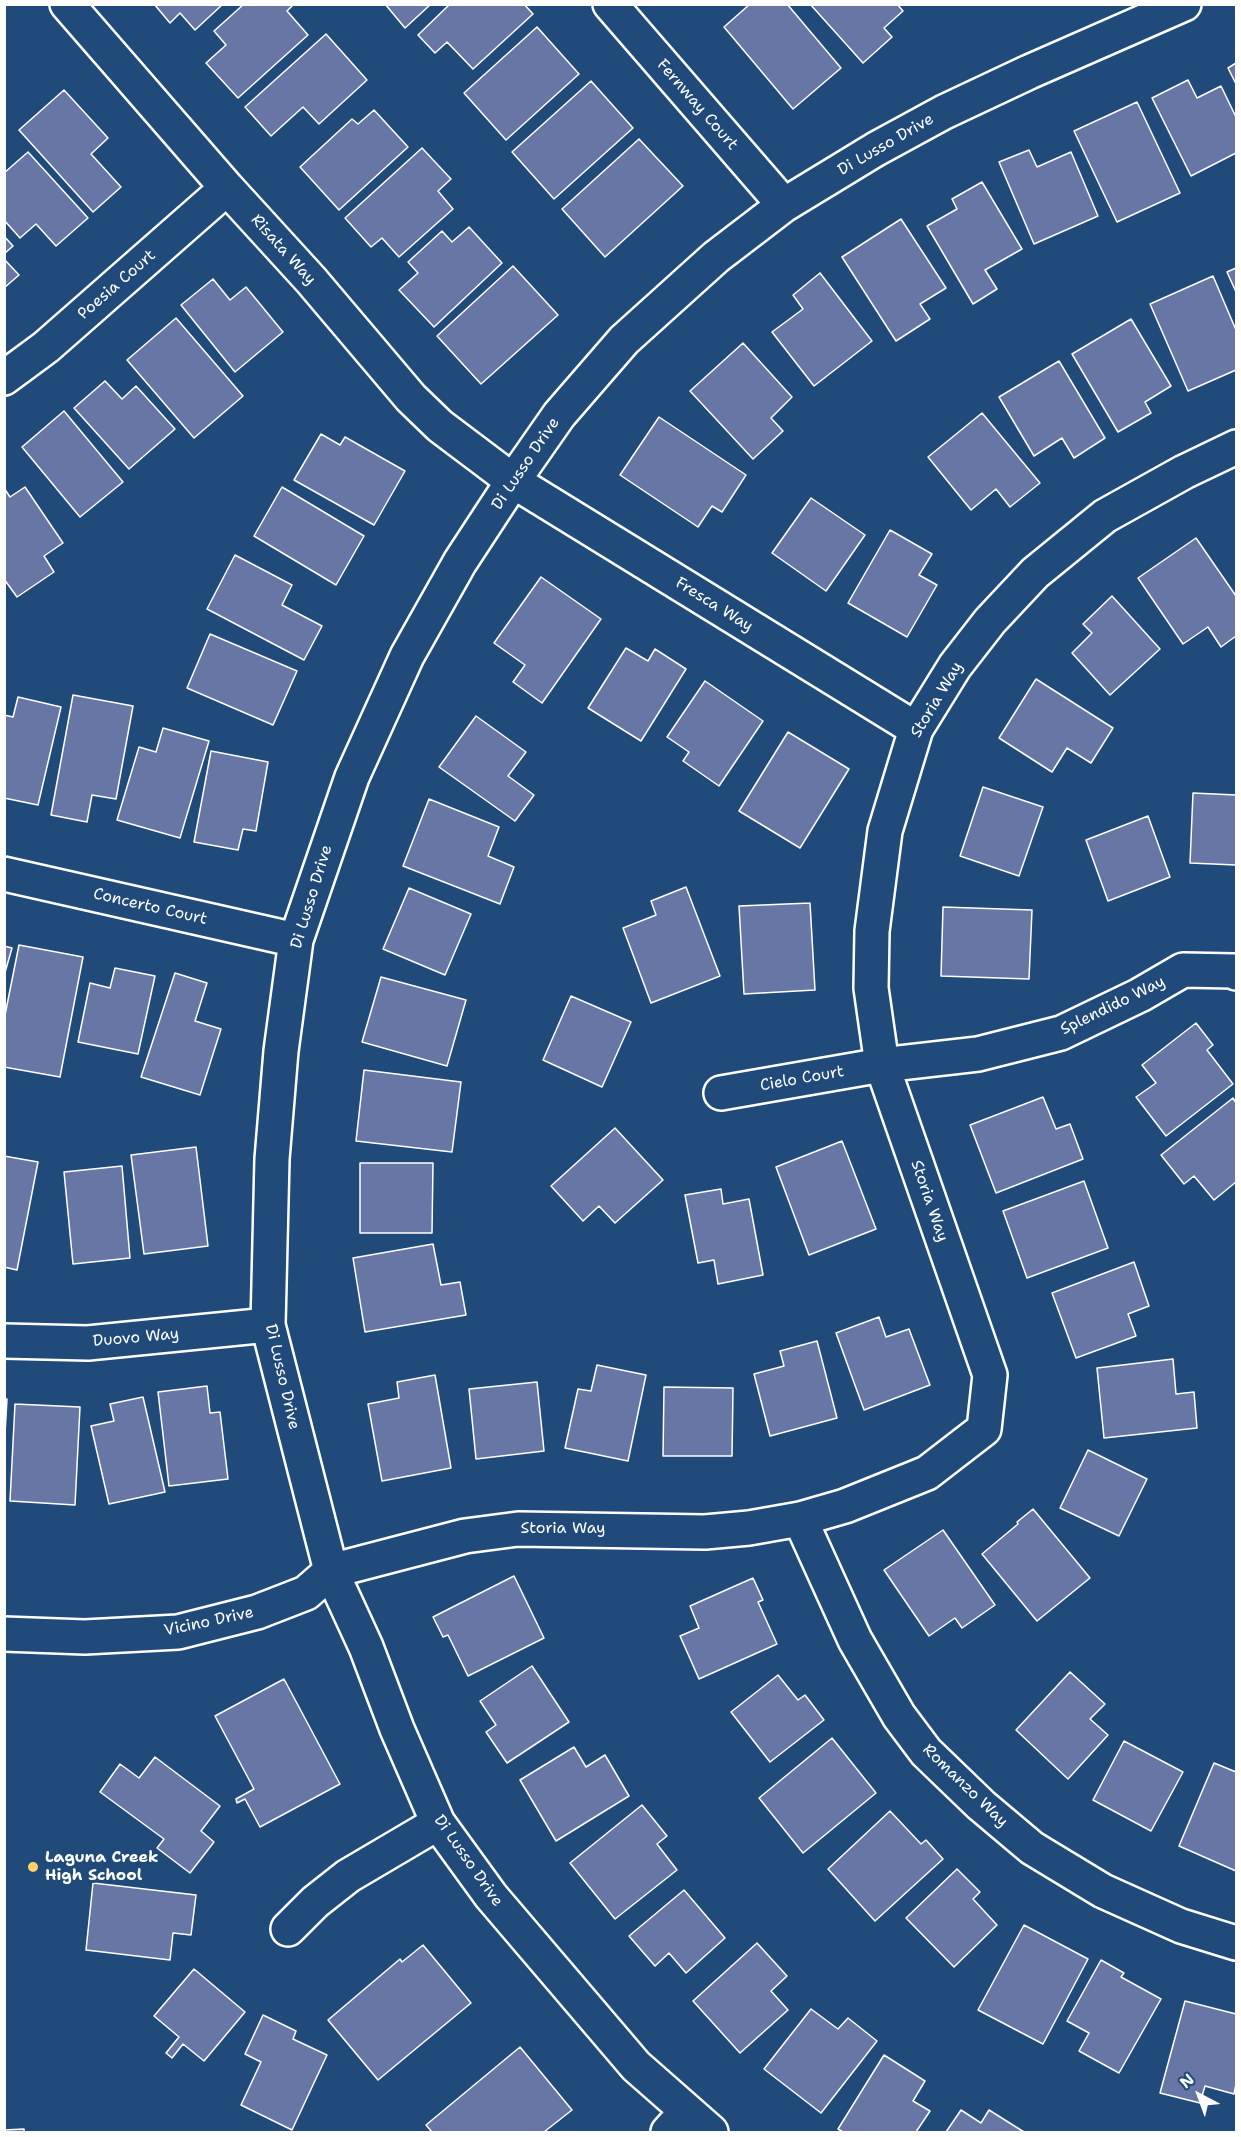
<!DOCTYPE html>
<html>
<head>
<meta charset="utf-8">
<style>
	body { margin:0 }
	#map { position:relative; width:1241px; height:2137px; overflow:hidden; background:#1f4a7a; font-family:"Shantell Sans",sans-serif }
	canvas { display:block }
	.frame { position:absolute; inset:0; border:6px solid #fff; pointer-events:none }
	.north { position:absolute; left:1169px; top:2065px; width:60px; height:60px; -webkit-text-stroke:4px #1f4a7a; paint-order:stroke; rotate:319deg; font-size:16px; font-weight:700; line-height:24px; text-align:center; color:#fff }
	.north::after { content:''; display:block; margin:auto; width:21px; height:27px; background:#fff; clip-path:polygon(50% 0,100% 100%,50% 72%,0 100%) }
</style>
</head>
<body>
<div id="map">
<canvas width="1241" height="2137"></canvas>
<div class="frame"></div>
<div class="north">N</div>
</div>
<script>
const c = document.querySelector('canvas').getContext('2d');
c.lineJoin = 'round';
function fill(path, color) {
  c.fillStyle = color;
  c.fill(path, 'evenodd');
}
function toPath(rows) {
  const path = new Path2D();
  for (const r of rows) {
    path.moveTo(r[0], r[1]);
    for (let i = 2; i < r.length; i += 2) path.lineTo(r[i], r[i + 1]);
  }
  return path;
}
function strokePath(path, color, width, dash) {
  c.strokeStyle = color;
  c.lineWidth = width;
  c.lineCap = dash ? 'butt' : 'round';
  c.setLineDash(dash || []);
  c.stroke(path);
}
function write(font, color, halo, rows, align = 'center') {
  c.font = font + ' "Shantell Sans",sans-serif';
  c.lineWidth = 6;
  c.setLineDash([]);
  c.textBaseline = 'middle';
  c.strokeStyle = halo;
  c.fillStyle = color;
  for (const [text, x, y, turn = 0] of rows) {
    c.save();
    c.translate(x, y);
    c.rotate((+turn || 0) * Math.PI / 180);
    c.textAlign = isNaN(turn) ? turn : align;
    if (halo) c.strokeText(text, 0, 0);
    c.fillText(text, 0, 0);
    c.restore();
  }
}
const building = toPath([
	[154,4,223,4,195,30,180,13,170,23,154,4],
	[244,4,294,4,287,11,308,35,238,98,206,63,226,45,214,31,244,4],
	[385,4,431,4,405,28,385,4],
	[450,4,524,4,533,14,473,69,447,42,435,53,418,35,450,4],
	[750,4,787,4,841,68,793,109,724,27,750,4],
	[810,4,897,4,903,11,884,28,892,37,863,63,810,4],
	[537,27,579,74,506,140,464,93,537,27],
	[326,34,367,80,319,124,303,107,271,136,245,107,326,34],
	[1236,63,1236,84,1228,68,1236,63],
	[1188,80,1197,98,1221,86,1236,117,1236,153,1191,176,1152,98,1188,80],
	[591,81,633,128,554,199,512,152,591,81],
	[64,90,108,138,91,154,121,187,93,212,19,130,64,90],
	[1137,102,1180,193,1117,222,1074,131,1137,102],
	[374,110,408,147,339,210,300,167,352,119,358,124,374,110],
	[639,139,683,186,605,257,562,209,639,139],
	[422,148,451,179,438,191,453,209,399,257,382,238,371,247,345,218,422,148],
	[1029,150,1037,167,1071,152,1098,216,1034,244,999,162,1029,150],
	[28,152,88,218,56,246,36,224,20,238,4,220,4,173,28,152],
	[982,182,1022,249,985,270,997,289,973,304,927,226,957,209,952,199,982,182],
	[901,219,946,288,920,304,930,319,896,341,842,257,901,219],
	[469,227,502,263,434,327,399,290,418,273,408,262,442,231,452,242,469,227],
	[4,236,13,246,4,254,4,236],
	[4,259,19,275,4,288,4,259],
	[513,266,558,315,481,384,437,336,513,266],
	[1236,268,1236,292,1227,272,1236,268],
	[820,273,872,341,814,386,772,332,803,309,793,295,820,273],
	[1213,276,1236,330,1236,370,1188,391,1150,304,1213,276],
	[213,279,230,300,246,287,283,332,235,372,181,305,213,279],
	[176,318,243,396,194,438,127,360,176,318],
	[1131,319,1171,386,1145,402,1151,413,1118,432,1072,354,1131,319],
	[743,343,792,397,771,418,783,431,753,459,690,391,743,343],
	[1059,361,1105,438,1074,458,1062,438,1034,456,999,397,1059,361],
	[105,381,122,399,136,386,175,429,129,469,74,408,105,381],
	[64,411,123,482,80,517,22,447,64,411],
	[982,413,1040,483,1010,507,996,489,971,510,928,457,982,413],
	[659,417,746,475,722,512,712,506,698,527,620,475,659,417],
	[321,434,340,445,345,437,405,471,374,525,294,480,321,434],
	[25,487,63,543,44,556,54,572,17,597,4,579,4,488,10,497,25,487],
	[282,487,364,536,336,585,254,536,282,487],
	[811,498,865,535,826,591,772,553,811,498],
	[890,530,932,554,919,575,937,585,907,637,848,603,890,530],
	[1196,538,1236,596,1236,636,1221,647,1208,627,1183,644,1138,578,1196,538],
	[235,555,292,585,282,605,322,626,304,660,207,609,235,555],
	[541,577,601,619,542,703,513,682,525,665,494,643,541,577],
	[1112,596,1160,649,1110,695,1072,653,1092,633,1083,624,1112,596],
	[210,634,297,671,273,725,187,688,210,634],
	[626,648,648,661,655,649,686,669,641,741,588,708,626,648],
	[1036,679,1113,728,1091,763,1067,748,1052,772,999,738,1036,679],
	[705,681,763,721,719,786,683,761,689,752,667,737,705,681],
	[73,695,133,706,116,799,92,795,87,822,51,815,73,695],
	[18,697,61,707,38,805,4,798,4,715,13,717,18,697],
	[476,716,526,752,508,776,534,795,515,821,439,767,476,716],
	[163,728,209,741,180,838,117,820,139,747,156,752,163,728],
	[788,732,849,769,800,848,739,811,788,732],
	[211,751,268,762,256,831,243,829,238,850,194,842,211,751],
	[983,787,1043,807,1019,876,960,856,983,787],
	[1193,793,1236,795,1236,865,1190,863,1193,793],
	[429,799,499,827,488,856,514,867,500,904,403,866,429,799],
	[1148,816,1170,877,1108,901,1086,840,1148,816],
	[686,887,720,976,651,1003,623,928,656,915,651,901,686,887],
	[409,888,471,914,445,975,383,949,409,888],
	[810,903,815,990,744,994,739,906,810,903],
	[943,907,1032,910,1029,979,941,976,943,907],
	[19,945,83,957,60,1077,4,1067,4,1020,19,945],
	[4,946,12,948,4,976,4,946],
	[115,968,155,976,138,1054,78,1042,90,983,110,988,115,968],
	[175,973,207,983,195,1021,221,1029,200,1095,141,1077,175,973],
	[381,977,466,1000,447,1066,362,1042,381,977],
	[571,996,631,1022,602,1087,543,1060,571,996],
	[1196,1023,1213,1045,1207,1050,1233,1084,1166,1136,1136,1097,1156,1083,1142,1065,1196,1023],
	[364,1070,461,1082,452,1152,356,1141,364,1070],
	[1043,1097,1056,1129,1070,1124,1083,1159,996,1193,970,1125,1043,1097],
	[1233,1098,1236,1103,1236,1182,1214,1200,1194,1176,1184,1184,1161,1155,1233,1098],
	[615,1128,663,1180,615,1223,599,1206,583,1221,551,1186,615,1128],
	[842,1141,876,1229,809,1255,776,1167,842,1141],
	[196,1147,208,1246,144,1254,131,1155,196,1147],
	[4,1156,38,1162,17,1270,4,1267,4,1156],
	[360,1163,433,1163,432,1233,360,1233,360,1163],
	[122,1166,130,1258,73,1264,64,1172,122,1166],
	[1084,1181,1108,1248,1027,1278,1003,1211,1084,1181],
	[721,1189,723,1204,749,1199,763,1275,718,1284,714,1260,698,1263,685,1195,721,1189],
	[433,1244,441,1285,460,1282,466,1315,365,1332,353,1258,433,1244],
	[1134,1262,1149,1306,1128,1314,1136,1336,1076,1358,1052,1293,1134,1262],
	[879,1317,886,1337,909,1329,930,1385,864,1410,836,1333,879,1317],
	[817,1341,837,1418,770,1436,754,1374,784,1366,780,1351,817,1341],
	[1173,1359,1176,1394,1194,1392,1197,1428,1104,1438,1097,1368,1173,1359],
	[597,1365,646,1375,628,1461,565,1448,578,1389,591,1391,597,1365],
	[435,1375,451,1468,382,1481,368,1404,399,1398,397,1382,435,1375],
	[537,1382,544,1451,476,1459,469,1389,537,1382],
	[207,1386,210,1413,220,1412,228,1479,169,1486,158,1392,207,1386],
	[664,1387,733,1388,732,1456,663,1456,664,1387],
	[143,1397,165,1492,109,1504,91,1426,114,1421,110,1404,143,1397],
	[4,1399,7,1399,4,1451,4,1399],
	[15,1404,80,1407,75,1505,10,1501,15,1404],
	[1088,1450,1147,1479,1119,1536,1060,1508,1088,1450],
	[1033,1509,1090,1578,1037,1621,982,1554,1018,1524,1017,1522,1033,1509],
	[943,1530,995,1605,962,1628,955,1618,929,1636,884,1570,943,1530],
	[514,1576,544,1638,468,1676,448,1635,443,1637,433,1617,514,1576],
	[753,1578,763,1600,758,1602,777,1644,699,1679,680,1636,699,1628,690,1606,753,1578],
	[532,1666,569,1722,507,1763,486,1732,496,1725,480,1701,532,1666],
	[1070,1672,1105,1704,1090,1719,1108,1735,1068,1779,1016,1730,1070,1672],
	[778,1675,798,1700,805,1695,824,1720,770,1762,731,1712,778,1675],
	[284,1679,340,1784,260,1827,245,1799,237,1803,236,1799,254,1789,215,1716,284,1679],
	[832,1738,876,1793,803,1853,759,1798,832,1738],
	[1124,1741,1183,1772,1151,1831,1093,1800,1124,1741],
	[574,1747,586,1767,605,1755,629,1796,556,1841,520,1780,574,1747],
	[155,1757,220,1806,201,1831,214,1842,190,1873,157,1848,164,1839,100,1792,120,1764,139,1778,155,1757],
	[1214,1763,1236,1772,1236,1871,1179,1846,1214,1763],
	[642,1805,667,1836,657,1844,677,1870,615,1919,570,1863,642,1805],
	[890,1811,921,1844,926,1840,943,1859,875,1921,828,1869,890,1811],
	[957,1869,980,1892,973,1899,997,1925,954,1967,906,1918,957,1869],
	[93,1883,196,1895,191,1935,173,1933,170,1960,86,1950,93,1883],
	[684,1890,725,1938,686,1973,669,1953,655,1966,629,1936,684,1890],
	[1024,1925,1088,1959,1043,2044,978,2010,1024,1925],
	[757,1943,787,1976,771,1991,788,2010,740,2053,693,2001,757,1943],
	[423,1945,471,2003,378,2080,328,2020,400,1959,402,1962,423,1945],
	[1101,1960,1124,1973,1121,1977,1161,1999,1119,2073,1079,2051,1089,2033,1067,2021,1101,1960],
	[194,1969,245,2012,204,2061,183,2044,172,2058,166,2053,179,2037,154,2016,194,1969],
	[1185,2001,1236,2014,1236,2084,1234,2094,1205,2086,1200,2103,1160,2093,1185,2001],
	[811,2009,838,2029,848,2018,877,2041,821,2113,764,2069,811,2009],
	[263,2015,296,2031,293,2039,327,2055,292,2130,241,2105,261,2062,245,2054,263,2015],
	[520,2047,572,2110,544,2132,432,2132,426,2125,520,2047],
	[884,2055,925,2081,913,2101,930,2111,916,2132,843,2132,838,2129,884,2055],
	[961,2110,981,2123,989,2110,1024,2132,946,2132,961,2110],
	[24,2129,24,2132,4,2132,4,2130,24,2129]
]);
fill(building, '#6776a5');
strokePath(building, '#fff', 1.5);
const minor = toPath([
	[67,4,227,188,311,280,411,398,440,426,513,481,916,729],
	[610,4,784,205],
	[4,378,46,347,227,188],
	[4,874,296,940],
	[721,1093,882,1065,978,1054,1061,1033,1140,995,1183,970,1234,971,1236,973],
	[4,1341,88,1343,268,1325],
	[800,1519,855,1640,899,1716,926,1752,981,1805,1032,1848,1103,1891,1181,1926,1236,1943],
	[4,1634,85,1637,178,1632,257,1612,306,1593,331,1571,465,1536,518,1529,705,1532,749,1528,800,1519,845,1506,927,1473,984,1429,990,1375,882,1065,871,988,872,931,885,831,916,729,955,666,990,621,1035,573,1105,516,1184,472,1236,447],
	[288,1929,315,1902,348,1876,438,1823],
	[668,2132,687,2111],
	[711,2132,636,2066,491,1896,438,1823,397,1729,366,1647,331,1571,268,1325,272,1159,281,1051,296,940,352,777,407,656,460,562,513,481,559,415,624,340,716,257,784,205,876,149,944,112,1029,72,1184,4]
]);
strokePath(minor, '#fff', 38);
strokePath(minor, '#1f4a7a', 33);
for (const [x, y, r, color] of [
	[33,1867,6,"#ffd166"]
]) {
  const dot = new Path2D();
  dot.arc(x, y, r, 0, 2 * Math.PI);
  c.fillStyle = color;
  c.fill(dot);
  strokePath(dot, '#1f4a7a', 2);
}
write('16px', '#fff', '#1f4a7a', [
	["Fernway Court",697,105,49],
	["Di Lusso Drive",886,145,-30],
	["Risata Way",283,250,48],
	["Poesia Court",117,285,-41],
	["Di Lusso Drive",526,464,-56],
	["Fresca Way",714,605,32],
	["Storia Way",937,700,-59],
	["Di Lusso Drive",312,897,-73],
	["Concerto Court",150,907,13],
	["Splendido Way",1113,1006,-26],
	["Cielo Court",802,1079,-10],
	["Storia Way",929,1201,71],
	["Duovo Way",136,1338,-5],
	["Di Lusso Drive",282,1377,77],
	["Storia Way",563,1529],
	["Vicino Drive",209,1622,-12],
	["Romanzo Way",965,1786,44],
	["Di Lusso Drive",468,1861,55]
]);
write('bold 16px', '#fff', '#1f4a7a', [
	["Laguna Creek",45,1858],
	["High School",45,1876]
], 'left');
</script>
</body>
</html>
